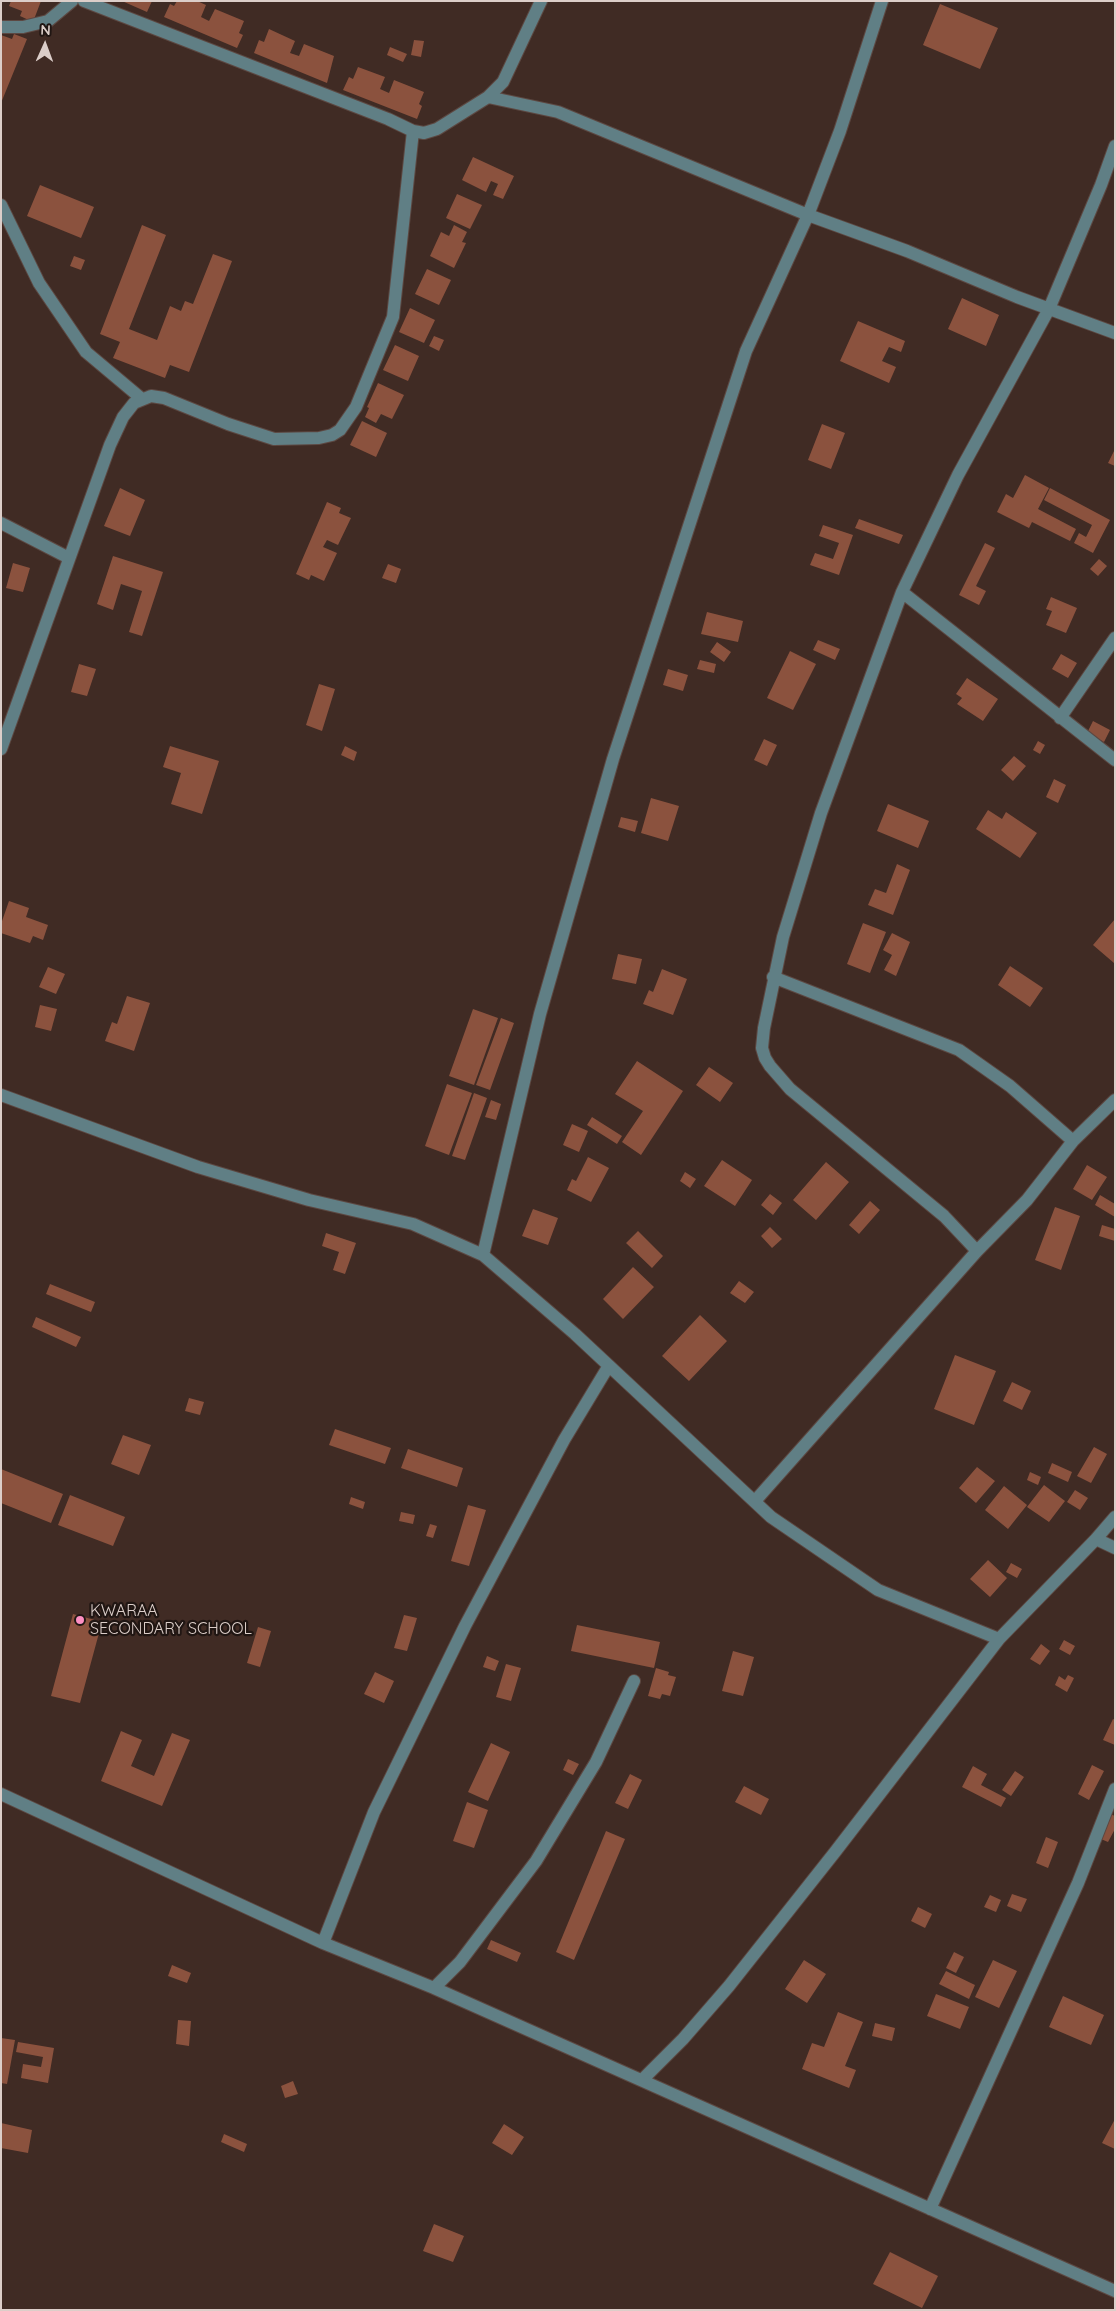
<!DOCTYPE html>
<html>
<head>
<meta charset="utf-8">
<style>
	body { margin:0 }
	#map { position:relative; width:1116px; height:2311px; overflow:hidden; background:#402b24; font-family:Quicksand,sans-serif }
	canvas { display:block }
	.frame { position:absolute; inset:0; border:2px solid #dccec9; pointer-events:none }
	.north { position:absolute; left:20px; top:20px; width:50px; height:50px; -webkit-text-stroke:4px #201613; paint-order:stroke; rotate:2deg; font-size:14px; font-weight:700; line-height:20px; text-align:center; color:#dccec9 }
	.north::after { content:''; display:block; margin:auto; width:18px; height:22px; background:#dccec9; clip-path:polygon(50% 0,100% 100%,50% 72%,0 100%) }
</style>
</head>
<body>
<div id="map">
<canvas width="1116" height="2311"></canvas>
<div class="frame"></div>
<div class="north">N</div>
</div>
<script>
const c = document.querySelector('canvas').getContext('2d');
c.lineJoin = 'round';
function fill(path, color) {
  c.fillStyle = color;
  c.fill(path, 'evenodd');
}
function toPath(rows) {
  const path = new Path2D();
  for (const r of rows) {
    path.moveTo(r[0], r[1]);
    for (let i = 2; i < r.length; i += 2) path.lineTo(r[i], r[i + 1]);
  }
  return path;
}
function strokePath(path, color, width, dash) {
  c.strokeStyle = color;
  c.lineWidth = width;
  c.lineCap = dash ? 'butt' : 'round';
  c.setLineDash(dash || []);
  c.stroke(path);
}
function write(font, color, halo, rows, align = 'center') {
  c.font = font + ' Quicksand,sans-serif';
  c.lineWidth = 4.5;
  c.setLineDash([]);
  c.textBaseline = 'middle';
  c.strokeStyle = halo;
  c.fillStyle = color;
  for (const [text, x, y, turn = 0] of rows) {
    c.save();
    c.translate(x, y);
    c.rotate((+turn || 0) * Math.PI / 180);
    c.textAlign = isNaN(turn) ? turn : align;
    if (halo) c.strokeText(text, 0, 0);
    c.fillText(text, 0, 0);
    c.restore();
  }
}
fill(toPath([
	[11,1,41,1,33,22,20,16,22,11,9,6],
	[122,1,152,1,147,12],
	[177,1,197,1,206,5,201,17,209,21,215,9,244,21,239,33,243,35,237,48,164,17,170,4,174,6],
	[940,4,998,28,980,69,923,45],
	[269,29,295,41,290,53,299,56,304,44,334,56,327,83,254,53,259,40,264,42],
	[14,34,27,39,1,103,1,35,12,39],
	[414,40,424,41,421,57,411,55],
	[390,47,407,54,403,62,387,55],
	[358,67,385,77,380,89,389,93,394,80,424,92,419,104,422,106,417,119,343,90,349,77,353,79],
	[473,157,514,176,503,199,493,195,498,184,491,181,486,192,462,180],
	[40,185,94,207,81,238,27,216],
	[457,194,482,205,470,229,446,218],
	[142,225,166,235,129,329,157,340,170,306,181,311,185,301,193,304,213,254,232,261,189,372,170,365,165,378,113,358,120,342,100,334],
	[454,225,467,232,462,242,466,243,454,268,430,256,441,232,449,236],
	[74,256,85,260,81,270,70,266],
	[427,269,451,280,439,305,415,294],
	[962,298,999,315,986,346,948,329],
	[410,308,435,320,424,343,399,332],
	[858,321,905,341,901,352,889,347,882,361,896,367,889,383,840,361],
	[434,336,444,340,439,351,429,346],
	[395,345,419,356,408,381,383,370],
	[378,383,404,395,392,419,381,414,376,423,365,417,369,408,367,407],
	[362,421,387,433,376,457,350,445],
	[822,424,845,433,831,469,808,460],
	[1115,449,1115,466,1108,463],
	[1025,475,1049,488,1038,509,1076,529,1070,541,1032,522,1029,528,997,512,1006,494,1013,498],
	[120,488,145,500,130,536,104,526],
	[1050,488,1110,520,1093,553,1074,543,1079,533,1086,537,1092,525,1044,500],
	[327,502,341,508,339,513,351,518,338,545,327,540,323,547,337,553,324,581,311,575,309,580,296,574],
	[859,519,903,535,899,544,855,528],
	[823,525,853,535,839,575,810,565,815,553,833,559,839,543,819,536],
	[985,543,995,548,976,586,986,591,979,605,959,595],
	[113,556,163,572,142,636,129,632,142,591,121,584,113,610,97,604],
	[1099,559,1107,566,1098,576,1090,569],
	[13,563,30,568,23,592,6,588],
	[388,564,401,569,396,583,382,578],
	[1051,597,1077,608,1066,633,1046,625,1052,611,1046,609],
	[707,612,743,621,738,642,701,634],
	[818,640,840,649,835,660,813,650],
	[717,642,731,652,724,662,710,652],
	[790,651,816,664,793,710,767,698],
	[1061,654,1077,663,1068,678,1052,669],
	[700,660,716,664,714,673,697,669],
	[79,664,96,669,87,696,71,692],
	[668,669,688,675,683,691,663,685],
	[967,678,998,699,983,721,957,704,962,698,956,694],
	[319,684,335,689,322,731,306,725],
	[1093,721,1110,730,1104,742,1087,733],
	[764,739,777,745,767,766,754,760],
	[1038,741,1045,745,1040,754,1033,750],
	[170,746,219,761,202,814,171,804,181,773,163,767],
	[345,746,357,752,354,761,341,755],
	[1014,756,1026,766,1013,781,1001,770],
	[1054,779,1066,785,1058,803,1046,797],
	[651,798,679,806,668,841,641,833],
	[888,804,929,821,918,848,877,831],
	[988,810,1002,819,1006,812,1037,833,1020,858,976,829],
	[621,817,638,821,635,832,618,827],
	[897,864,910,870,893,915,868,905,875,889,886,893],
	[9,901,29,908,26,917,48,925,43,940,33,936,30,943,1,933,1,924],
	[1115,919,1115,962,1114,963,1093,945],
	[863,923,886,932,870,973,847,964],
	[892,933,910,942,896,976,884,970,892,955,883,950],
	[618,954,642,959,636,984,612,979],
	[1010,966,1043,988,1030,1007,998,985],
	[48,967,65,974,56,994,39,987],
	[662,969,687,979,673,1015,643,1004,649,990,653,992],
	[127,996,150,1003,134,1051,105,1041,112,1022,117,1024],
	[40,1005,57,1009,51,1031,35,1027],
	[473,1009,498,1018,474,1085,449,1076],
	[501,1018,514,1023,490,1090,476,1085],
	[637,1061,683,1091,641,1155,622,1142,643,1111,615,1094],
	[709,1067,733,1083,720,1102,696,1085],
	[447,1084,472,1093,449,1155,425,1146],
	[474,1093,487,1098,465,1160,452,1156],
	[491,1100,501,1104,496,1120,485,1117],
	[592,1117,622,1136,617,1144,587,1125],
	[572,1124,588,1131,579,1152,563,1145],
	[588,1157,609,1168,591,1202,567,1190,572,1179,576,1181],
	[722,1160,752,1180,735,1206,704,1186],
	[826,1162,849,1182,816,1220,793,1200],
	[1087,1165,1107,1177,1092,1200,1073,1189],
	[685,1172,696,1179,690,1188,680,1181],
	[770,1194,782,1203,773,1215,761,1205],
	[1100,1195,1115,1204,1115,1217,1095,1205],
	[870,1201,880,1210,859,1234,849,1225],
	[1055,1207,1080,1216,1061,1270,1035,1260],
	[533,1209,558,1218,548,1245,522,1236],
	[1102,1225,1115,1229,1115,1241,1099,1236],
	[770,1227,782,1239,772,1248,761,1236],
	[638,1231,663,1256,652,1268,626,1243],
	[326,1233,356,1243,345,1274,333,1270,339,1252,322,1246],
	[633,1267,654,1287,623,1319,603,1299],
	[739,1281,754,1292,745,1303,730,1293],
	[50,1284,95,1302,91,1312,46,1294],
	[700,1315,727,1341,689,1381,662,1356],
	[36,1317,81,1337,76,1347,32,1327],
	[955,1355,996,1371,974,1425,934,1409],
	[1012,1382,1031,1391,1022,1410,1003,1401],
	[189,1398,204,1402,200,1415,185,1411],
	[335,1429,391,1448,385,1464,329,1445],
	[123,1435,151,1445,139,1475,111,1464],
	[1094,1447,1107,1454,1091,1483,1077,1476],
	[408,1449,463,1468,457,1487,401,1468],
	[1052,1463,1072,1472,1068,1482,1048,1473],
	[977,1467,995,1481,976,1503,959,1488],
	[1,1469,63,1494,51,1523,1,1503],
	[1030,1472,1041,1477,1038,1485,1027,1480],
	[1044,1485,1065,1501,1049,1522,1027,1507],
	[1004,1486,1027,1505,1008,1529,985,1510],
	[1075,1490,1088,1498,1080,1510,1067,1502],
	[70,1495,125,1517,113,1546,58,1525],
	[351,1497,365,1502,363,1509,349,1504],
	[468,1505,486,1510,469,1566,451,1561],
	[401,1512,415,1515,413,1524,399,1521],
	[430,1524,437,1526,433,1538,426,1536],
	[988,1560,1007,1578,990,1597,970,1579],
	[1011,1563,1022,1569,1017,1578,1006,1572],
	[73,1614,102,1622,80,1703,51,1696],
	[404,1615,417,1618,407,1651,394,1648],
	[577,1625,660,1642,654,1668,571,1651],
	[258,1627,271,1631,260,1667,247,1663],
	[1064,1640,1075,1646,1070,1655,1059,1649],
	[1041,1644,1050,1651,1040,1665,1030,1659],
	[733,1651,754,1657,743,1696,722,1691],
	[487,1656,499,1661,495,1671,483,1667],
	[506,1664,521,1668,511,1701,496,1697],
	[656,1668,669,1672,668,1675,676,1677,670,1696,662,1694,660,1699,648,1696],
	[375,1672,394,1681,384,1703,364,1694],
	[1068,1675,1074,1678,1067,1692,1055,1685,1059,1676,1065,1680],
	[1113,1719,1115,1720,1115,1745,1103,1740],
	[121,1731,142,1740,131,1766,154,1776,172,1733,190,1740,162,1806,101,1781],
	[491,1743,510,1752,488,1801,468,1792],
	[568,1759,579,1764,573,1775,563,1770],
	[1092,1765,1104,1771,1089,1800,1078,1794],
	[973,1766,987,1774,981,1785,1006,1798,1001,1807,962,1787],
	[1015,1771,1024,1777,1011,1796,1002,1790],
	[630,1774,642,1780,628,1809,615,1803],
	[744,1786,769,1799,761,1815,735,1802],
	[467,1802,488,1810,474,1848,453,1841],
	[1108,1813,1115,1816,1115,1829,1108,1842,1096,1837],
	[606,1831,625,1839,574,1960,556,1952],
	[1046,1837,1058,1842,1048,1868,1036,1863],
	[1012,1894,1027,1899,1021,1912,1007,1906],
	[990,1895,1001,1900,996,1912,984,1907],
	[918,1907,932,1914,925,1928,911,1921],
	[491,1940,521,1953,517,1962,487,1949],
	[954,1952,964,1957,956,1973,946,1968],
	[804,1960,826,1974,807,2003,785,1989],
	[993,1960,1017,1971,999,2008,975,1997],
	[172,1965,191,1973,187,1983,168,1976],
	[946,1971,975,1985,969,1999,939,1984],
	[936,1994,969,2007,960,2029,927,2016],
	[1063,1996,1104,2015,1091,2045,1049,2027],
	[838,2012,863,2022,845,2066,856,2070,849,2088,802,2069,812,2043,824,2047],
	[178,2020,191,2021,189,2046,176,2044],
	[875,2023,895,2028,892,2041,872,2036],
	[1,2038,15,2040,7,2084,1,2083],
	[18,2042,54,2048,48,2083,21,2078,23,2064,41,2067,43,2057,16,2052],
	[293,2081,298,2094,285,2098,281,2086],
	[1115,2119,1115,2149,1102,2143],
	[1,2123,32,2130,28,2153,1,2148],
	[504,2124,524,2137,512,2155,492,2143],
	[224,2134,247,2144,244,2152,221,2142],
	[434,2224,464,2236,453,2262,423,2251],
	[890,2252,938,2276,922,2308,873,2284]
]), '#8b523e');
const minor = toPath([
	[84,1,388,119,413,131,424,133,437,129,488,97,503,82,541,1],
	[1,27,23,27,48,21,72,1],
	[488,97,558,112,808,215,907,251,1017,297,1115,333],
	[1,205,39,283,86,352,142,399],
	[1,523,69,558],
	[902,592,1115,760],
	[1060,718,1115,638],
	[1,749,110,445,123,417,134,403,151,396,164,398,228,424,274,439,319,438,332,435,340,430,356,407,393,317,413,131],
	[773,977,959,1050,1010,1086,1073,1141],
	[1,1095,198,1167,309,1200,413,1224,483,1255,575,1334,771,1517,878,1590,999,1639],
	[977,1251,944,1216,790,1089,770,1066,765,1058,762,1048,764,1028,783,937,821,813,902,592,958,475,1049,309,1101,185,1115,146],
	[483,1255,540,1014,613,759,746,351,808,215,840,131,882,1],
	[755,1501,977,1251,1027,1200,1073,1141,1115,1100],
	[1096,1539,1115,1548],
	[1,1794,323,1943,434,1988,1115,2291],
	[323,1943,374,1812,465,1626,564,1440,608,1367],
	[434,1988,460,1962,536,1861,596,1762,634,1681],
	[642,2080,683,2039,729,1986,835,1852,999,1639,1096,1539,1115,1517],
	[930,2209,1078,1883,1115,1789]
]);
strokePath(minor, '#5c4842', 14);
strokePath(minor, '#607f85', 12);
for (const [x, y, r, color] of [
	[80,1620,5,"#fc8fc2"]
]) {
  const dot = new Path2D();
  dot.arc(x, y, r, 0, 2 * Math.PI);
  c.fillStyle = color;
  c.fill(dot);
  strokePath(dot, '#201613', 2);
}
write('16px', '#dccec9', '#201613', [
	["KWARAA",90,1611],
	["SECONDARY SCHOOL",90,1629]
], 'left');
</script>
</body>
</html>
